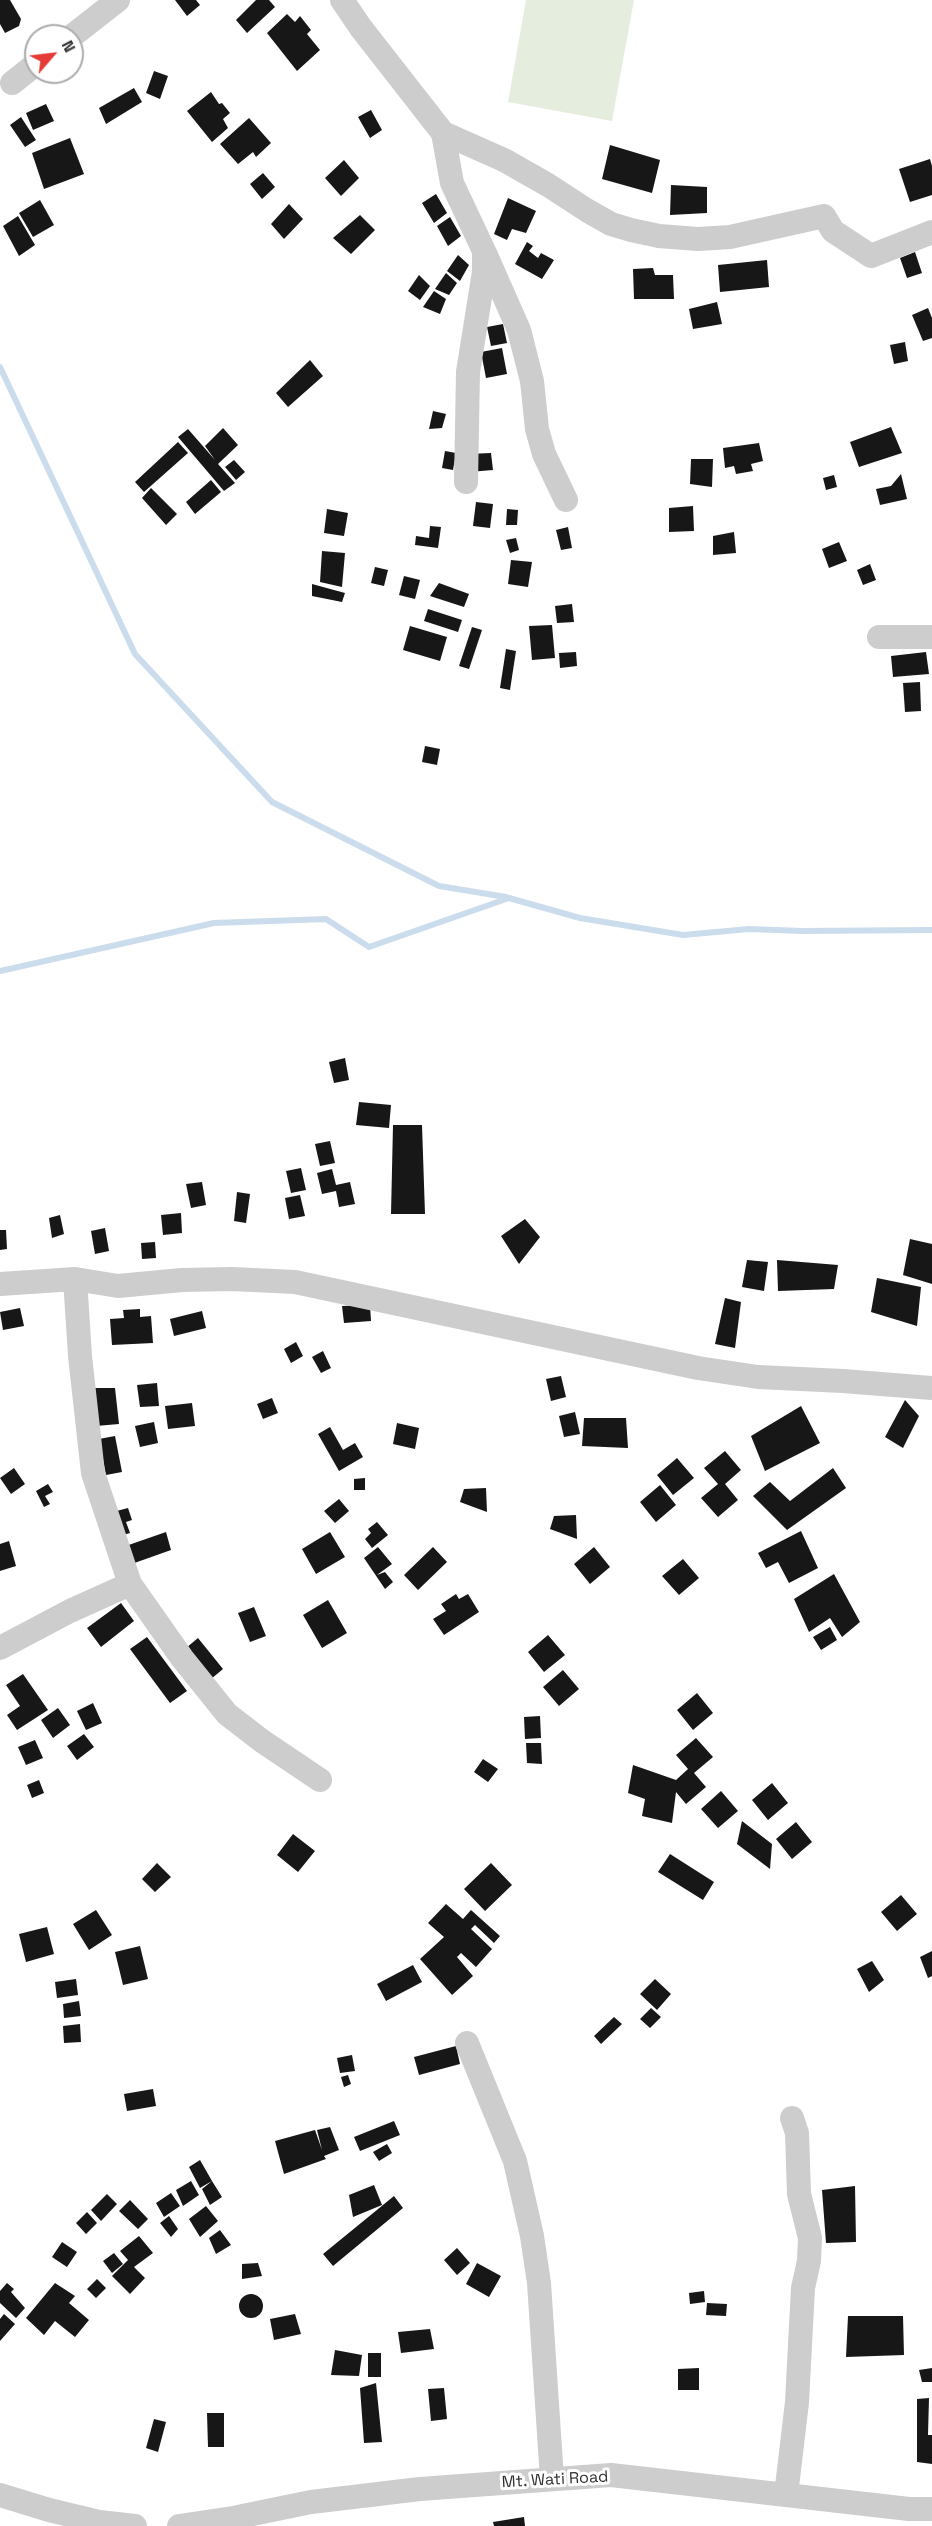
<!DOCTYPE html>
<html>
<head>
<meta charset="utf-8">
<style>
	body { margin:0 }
	#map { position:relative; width:932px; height:2526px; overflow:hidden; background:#fff; font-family:"Space Grotesk",sans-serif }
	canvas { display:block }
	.north { position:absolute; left:24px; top:24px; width:60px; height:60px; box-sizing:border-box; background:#fff; border:2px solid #acacac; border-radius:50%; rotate:62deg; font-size:16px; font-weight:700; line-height:24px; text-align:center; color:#303030 }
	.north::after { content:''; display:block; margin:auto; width:21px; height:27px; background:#e53a35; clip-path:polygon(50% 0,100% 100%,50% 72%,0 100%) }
</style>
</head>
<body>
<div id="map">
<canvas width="932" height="2526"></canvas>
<div class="north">N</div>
</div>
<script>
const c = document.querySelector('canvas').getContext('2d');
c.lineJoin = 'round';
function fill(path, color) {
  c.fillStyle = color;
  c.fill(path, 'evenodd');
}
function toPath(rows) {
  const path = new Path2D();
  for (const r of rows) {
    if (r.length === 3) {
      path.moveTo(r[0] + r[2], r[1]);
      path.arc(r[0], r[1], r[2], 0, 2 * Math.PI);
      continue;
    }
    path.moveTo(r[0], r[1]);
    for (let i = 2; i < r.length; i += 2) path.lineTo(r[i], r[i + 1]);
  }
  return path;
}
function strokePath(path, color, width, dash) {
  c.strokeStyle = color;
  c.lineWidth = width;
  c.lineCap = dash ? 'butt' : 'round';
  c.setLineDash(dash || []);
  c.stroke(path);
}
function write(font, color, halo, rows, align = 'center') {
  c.font = font + ' "Space Grotesk",sans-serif';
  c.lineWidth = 6;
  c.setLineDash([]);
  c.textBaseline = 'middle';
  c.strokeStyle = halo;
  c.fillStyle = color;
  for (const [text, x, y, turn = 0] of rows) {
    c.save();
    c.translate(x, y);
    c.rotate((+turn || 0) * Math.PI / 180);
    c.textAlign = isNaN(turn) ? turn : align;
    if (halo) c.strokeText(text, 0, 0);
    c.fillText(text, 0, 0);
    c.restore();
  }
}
fill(toPath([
	[526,0,634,0,612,121,508,102]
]), '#e5eddf');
strokePath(toPath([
	[0,367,135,654,272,802,439,886,506,897],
	[0,971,214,923,326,919,369,947,509,898,580,918,683,935,749,929,802,931,932,930]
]), '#cbdcec', 6);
fill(toPath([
	[0,0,10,0,21,19,19,26,5,33,0,24],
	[175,0,196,0,200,5,187,16],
	[256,0,269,0,275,7,247,33,236,20],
	[287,14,295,22,300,16,311,30,307,34,320,50,297,71,267,33],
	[154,71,168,76,160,99,146,93],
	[134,88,142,102,106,124,99,108],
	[211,92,219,104,222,103,230,113,223,119,228,128,212,142,187,111],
	[46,104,54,121,33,130,26,113],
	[371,110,382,130,370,138,358,117],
	[21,117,36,140,25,147,10,125],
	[249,118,271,143,256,157,253,152,238,164,220,144],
	[70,138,84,174,44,189,32,153],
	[610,145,660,160,652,193,602,179],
	[930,159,932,166,932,195,910,202,899,169],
	[344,160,359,178,341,196,325,178],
	[263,173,275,187,262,199,250,184],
	[671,185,707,187,707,213,670,215],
	[436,194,447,213,434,223,422,203],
	[508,198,536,211,526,233,512,229,507,240,494,234],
	[40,200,54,225,33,237,19,213],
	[289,204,303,219,284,239,271,224],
	[360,215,375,230,351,254,333,238],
	[18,216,35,245,19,256,3,226],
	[450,217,461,236,448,246,437,226],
	[527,242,533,246,529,251,538,258,541,253,554,260,542,279,515,264],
	[915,252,922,273,907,278,900,258],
	[458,255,469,265,460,281,447,271],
	[767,260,769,287,720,292,718,265],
	[653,268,655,275,673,275,674,299,634,299,633,269],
	[446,273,457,283,449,295,435,289],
	[419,275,430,286,420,300,408,291],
	[434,291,446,299,440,314,423,307],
	[717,302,722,324,693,329,689,309],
	[928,308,932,318,932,338,923,341,912,315],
	[503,324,507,343,491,346,487,327],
	[905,342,908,361,894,364,890,345],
	[502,348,507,374,486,378,481,352],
	[310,360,323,376,288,407,276,393],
	[433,411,446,414,442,428,429,429],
	[891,427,902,453,859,467,850,442],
	[223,428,238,445,218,464,235,483,224,491,178,437,188,429,215,460,205,446],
	[178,442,188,453,144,492,135,482],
	[759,443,763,461,751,464,753,471,736,474,734,466,725,468,723,448],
	[445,451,456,453,453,470,442,468],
	[491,453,493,470,469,472,468,454],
	[691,459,713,459,712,487,690,484],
	[234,460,245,472,236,480,225,467],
	[901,474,907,499,880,505,876,489,891,486],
	[834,475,837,487,826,490,823,478],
	[211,480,221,492,195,514,186,502],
	[151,488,177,514,166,525,142,498],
	[476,502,493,504,490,528,473,526],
	[693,506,694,531,669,532,669,508],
	[327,509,348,513,344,536,324,533],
	[507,509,518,510,517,525,506,525],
	[430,526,441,527,438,548,415,545,416,536,429,538],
	[568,527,572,548,561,550,556,530],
	[734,532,736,553,713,555,713,536],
	[516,538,519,550,510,553,506,540],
	[839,542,847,561,829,568,822,549],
	[322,551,345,553,342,587,320,582],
	[511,560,532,562,528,587,508,584],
	[870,564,876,580,863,585,857,570],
	[375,567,388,570,384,586,371,583],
	[404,576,420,580,415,599,399,595],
	[439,583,469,594,464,607,430,596],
	[312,584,345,593,342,602,312,596],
	[572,604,574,622,557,623,555,606],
	[428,609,462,620,458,632,424,621],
	[552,625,555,658,532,660,529,626],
	[410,626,447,637,440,661,403,650],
	[472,627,482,630,469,669,459,666],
	[506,649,516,651,510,690,500,688],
	[576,652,577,666,560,668,559,653],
	[926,652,929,674,893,677,891,656],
	[920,682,921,711,905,712,903,683],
	[425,746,440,749,437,765,422,762],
	[345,1058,349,1080,334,1083,329,1062],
	[359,1102,391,1105,389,1128,356,1125],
	[393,1125,422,1125,425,1214,391,1214],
	[330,1141,335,1163,320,1166,315,1144],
	[301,1168,306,1190,291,1193,286,1171],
	[332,1169,336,1185,350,1182,355,1204,339,1207,336,1191,322,1194,317,1173],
	[202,1182,206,1205,191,1208,186,1184],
	[237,1192,250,1194,246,1223,234,1221],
	[300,1195,305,1216,289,1219,285,1198],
	[181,1213,182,1233,163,1235,161,1215],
	[60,1215,64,1234,52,1238,49,1218],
	[525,1219,540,1237,519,1264,501,1236],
	[105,1228,109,1251,95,1254,91,1231],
	[0,1230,6,1230,7,1249,0,1250],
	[910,1239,932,1244,932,1284,903,1275],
	[155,1242,156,1258,142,1259,141,1243],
	[747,1260,768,1262,764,1291,742,1287],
	[777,1260,838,1265,834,1289,778,1291],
	[877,1278,921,1287,917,1326,871,1312],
	[725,1298,741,1302,735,1348,715,1344],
	[370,1305,371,1321,344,1323,342,1306],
	[20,1308,24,1326,3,1330,0,1312],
	[140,1309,140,1317,151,1316,153,1343,112,1345,110,1319,124,1318,123,1310],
	[202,1311,206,1328,174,1336,170,1319],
	[296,1342,303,1356,291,1363,284,1349],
	[323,1351,331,1368,321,1373,312,1357],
	[561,1376,566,1397,551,1401,546,1379],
	[157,1383,159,1406,140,1407,137,1385],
	[91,1388,115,1388,119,1424,96,1426],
	[272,1398,278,1413,263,1419,257,1404],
	[905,1400,919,1416,903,1448,885,1437],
	[192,1403,195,1426,168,1429,165,1406],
	[801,1406,820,1443,765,1471,751,1436],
	[575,1412,580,1434,564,1437,559,1416],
	[584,1418,626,1418,628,1448,582,1446],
	[154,1422,158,1443,140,1447,135,1426],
	[397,1423,419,1428,415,1449,393,1444],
	[330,1427,343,1450,355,1443,363,1457,339,1471,318,1434],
	[115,1436,122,1472,106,1475,99,1439],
	[725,1451,741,1470,725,1484,738,1500,718,1517,701,1498,718,1484,704,1468],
	[677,1458,694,1478,673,1495,657,1475],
	[14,1468,25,1484,11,1494,0,1478],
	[833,1468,846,1488,787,1530,753,1496,770,1482,790,1501],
	[365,1478,365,1490,354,1490,354,1479],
	[48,1484,53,1492,45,1496,50,1504,44,1507,36,1491],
	[660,1485,676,1505,656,1522,640,1502],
	[486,1488,487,1512,460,1502,464,1489],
	[339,1499,349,1511,335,1523,324,1511],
	[128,1508,132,1520,126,1522,130,1533,116,1537,109,1513],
	[576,1515,577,1539,550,1529,554,1516],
	[377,1522,388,1535,372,1548,365,1539,371,1533,368,1529],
	[801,1531,818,1568,789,1583,778,1562,766,1568,758,1553],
	[166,1532,171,1550,126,1566,120,1548],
	[330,1532,345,1557,316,1574,302,1549],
	[9,1541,16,1566,0,1571,0,1544],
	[378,1547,392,1564,377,1575,385,1572,393,1582,385,1589,364,1558],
	[433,1547,447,1562,418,1590,404,1575],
	[594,1547,610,1567,590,1584,574,1564],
	[683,1559,699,1578,679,1595,662,1576],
	[834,1574,860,1622,842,1637,830,1618,809,1632,794,1599],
	[456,1594,459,1599,468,1594,479,1612,444,1635,433,1619,446,1611,441,1604],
	[328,1600,347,1633,322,1648,303,1615],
	[121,1603,134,1621,101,1647,87,1628],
	[254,1607,266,1636,250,1642,238,1613],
	[830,1627,837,1640,821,1650,813,1637],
	[548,1635,565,1655,544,1672,528,1652],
	[147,1637,187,1691,170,1703,130,1649],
	[198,1638,223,1669,205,1684,180,1653],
	[563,1670,579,1689,559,1706,543,1687],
	[23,1674,48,1710,17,1730,7,1715,20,1706,6,1685],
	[697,1693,713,1713,693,1730,677,1710],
	[93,1703,102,1723,86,1730,77,1711],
	[58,1708,70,1725,53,1738,41,1720],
	[540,1716,541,1738,525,1739,524,1717],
	[84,1734,94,1747,77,1760,67,1746],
	[696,1738,713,1757,694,1773,706,1787,686,1804,676,1792,672,1823,642,1816,645,1799,628,1793,633,1765,676,1780,688,1769,676,1755],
	[35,1740,43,1758,26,1765,18,1747],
	[526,1743,541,1743,542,1764,527,1763],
	[483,1759,498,1769,488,1782,474,1772],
	[39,1780,44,1793,32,1798,27,1785],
	[772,1783,788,1803,768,1820,752,1800],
	[721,1791,738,1811,718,1828,701,1809],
	[742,1821,772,1844,770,1869,737,1844],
	[796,1822,812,1842,792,1859,776,1839],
	[293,1834,315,1851,298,1872,277,1855],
	[670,1854,714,1882,703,1900,658,1872],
	[157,1863,171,1877,155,1892,142,1879],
	[491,1863,512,1885,485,1911,464,1889],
	[901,1895,917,1914,897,1931,881,1912],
	[446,1904,463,1919,471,1910,500,1936,494,1943,475,1925,471,1929,492,1949,476,1967,461,1953,457,1957,473,1976,452,1995,420,1959,444,1937,428,1923],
	[96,1910,112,1935,89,1950,73,1924],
	[47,1927,54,1954,26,1962,19,1934],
	[140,1946,148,1979,123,1985,115,1952],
	[932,1951,932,1976,928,1978,920,1957],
	[872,1961,884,1980,869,1992,857,1969],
	[413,1965,422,1982,386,2001,377,1984],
	[76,1979,78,1995,57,1998,55,1982],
	[655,1979,671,1994,657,2010,640,1994],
	[79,2001,81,2016,64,2018,63,2004],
	[651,2008,661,2017,650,2028,640,2019],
	[614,2017,622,2024,601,2044,594,2036],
	[80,2024,81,2042,64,2043,63,2026],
	[456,2046,460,2064,419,2075,414,2057],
	[352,2055,355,2071,340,2073,337,2058],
	[348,2075,351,2084,344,2087,341,2077],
	[153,2089,156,2106,127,2111,124,2094],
	[394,2121,400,2135,360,2151,354,2137],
	[330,2127,339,2150,324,2156,326,2159,284,2174,275,2141,315,2130,322,2150,317,2130],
	[387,2144,392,2153,379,2161,373,2152],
	[200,2160,212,2181,222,2197,210,2205,202,2189,212,2181,200,2188,189,2167],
	[191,2181,199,2195,183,2206,176,2190],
	[374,2185,382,2205,353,2217,349,2195],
	[855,2186,856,2242,826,2243,822,2190],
	[171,2193,180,2206,164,2217,156,2203],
	[107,2194,117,2204,101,2221,91,2210],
	[394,2196,403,2208,333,2266,323,2254],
	[130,2200,148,2219,138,2229,119,2211],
	[206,2206,218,2221,200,2237,189,2219],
	[87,2212,97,2223,86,2234,76,2223],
	[169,2216,178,2229,171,2237,160,2223],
	[220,2230,231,2245,216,2254,209,2238],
	[139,2236,153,2253,134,2267,145,2278,130,2294,112,2276,128,2260,120,2251],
	[62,2242,77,2252,67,2267,52,2257],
	[457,2248,470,2263,457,2275,444,2260],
	[114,2253,123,2264,112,2273,103,2261],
	[258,2263,262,2276,242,2279,242,2264],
	[477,2263,501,2276,489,2297,466,2284],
	[97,2279,106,2288,96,2298,87,2289],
	[7,2283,14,2289,11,2292,25,2308,16,2318,0,2303,0,2291],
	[55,2283,75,2296,69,2303,89,2320,75,2337,55,2321,44,2335,26,2318],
	[704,2291,705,2302,690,2304,689,2293],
	[251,2306,12],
	[707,2303,727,2304,726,2316,706,2315],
	[4,2314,15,2324,0,2341,0,2319],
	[295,2314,301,2334,274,2340,270,2319],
	[848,2316,903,2316,904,2355,846,2357],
	[430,2329,434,2349,401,2353,398,2332],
	[335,2350,362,2355,359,2376,331,2375],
	[368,2353,381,2353,381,2377,368,2377],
	[699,2368,699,2390,678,2390,678,2369],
	[932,2368,932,2382,922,2382,919,2370],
	[376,2383,382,2442,364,2443,360,2388],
	[444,2388,447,2419,431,2421,428,2389],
	[929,2398,928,2435,932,2435,932,2464,917,2462,917,2399],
	[207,2413,224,2413,224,2447,208,2447],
	[154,2419,166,2422,158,2452,146,2448],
	[524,2517,525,2526,494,2526,493,2522]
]), '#171717');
strokePath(toPath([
	[342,0,361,28,443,133,452,183,484,251,484,272,468,372,466,482],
	[72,36,118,0],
	[12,83,36,64],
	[443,133,504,160,548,185,588,211,611,224,631,230,659,236,698,239,730,237,824,216,833,231,871,256,932,232],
	[485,253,519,330,532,381,537,429,544,454,566,500],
	[879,637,932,637],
	[0,1284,75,1279,118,1286,182,1280,232,1279,295,1282,698,1368,758,1377,843,1381,932,1388],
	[130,1584,182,1658,227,1714,262,1741,320,1780],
	[0,1648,70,1611,130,1584,93,1473,80,1356,75,1279],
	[467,2043,515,2161,532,2236,539,2283,552,2479],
	[0,2495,49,2510,99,2522,135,2526],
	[786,2495,797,2402,803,2288,809,2261,810,2238,799,2194,797,2133,792,2118],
	[179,2526,233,2518,311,2502,420,2489,611,2475,909,2509,932,2509]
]), '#cdcdcd', 24);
write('16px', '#303030', '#fff', [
	["Mt. Wati Road",555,2480,-3]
]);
</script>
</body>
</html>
